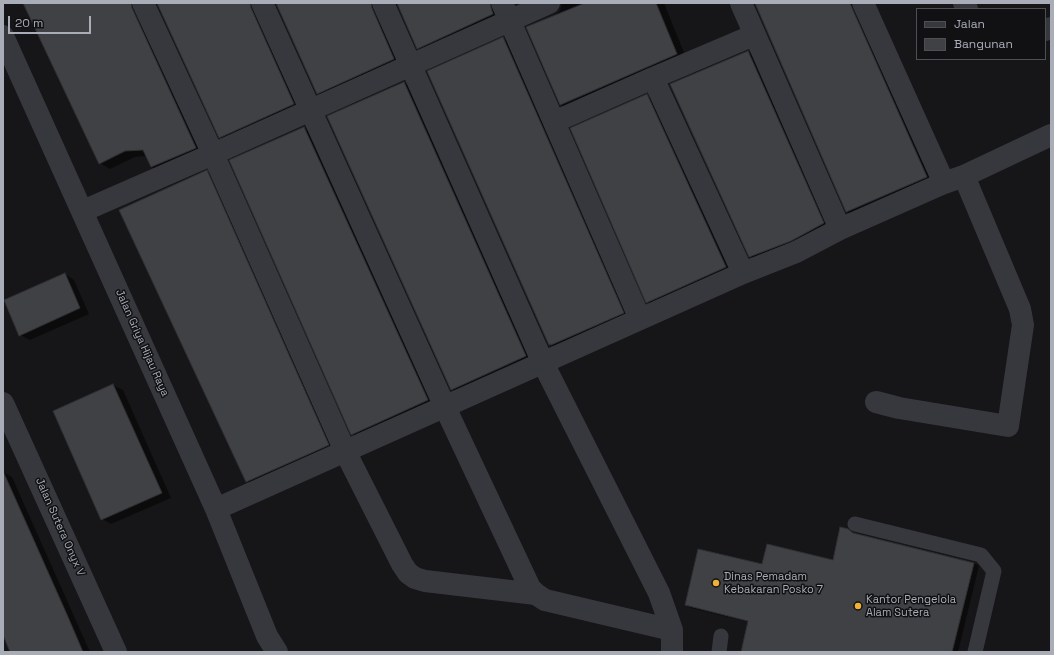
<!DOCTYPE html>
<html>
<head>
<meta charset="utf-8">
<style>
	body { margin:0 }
	#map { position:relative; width:1054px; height:655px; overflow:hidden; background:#161618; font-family:"Space Grotesk",sans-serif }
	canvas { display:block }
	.frame { position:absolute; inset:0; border:4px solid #a8adb8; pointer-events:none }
	.legend { position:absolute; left:916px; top:8px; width:130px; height:52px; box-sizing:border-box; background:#111113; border:1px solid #4d4f55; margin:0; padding:5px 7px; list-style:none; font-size:12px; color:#a8adb8 }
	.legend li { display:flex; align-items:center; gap:8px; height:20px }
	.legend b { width:20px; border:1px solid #4d4f55 }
	.scale { position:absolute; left:8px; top:16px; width:83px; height:18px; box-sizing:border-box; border:2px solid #a8adb8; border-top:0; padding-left:5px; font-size:12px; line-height:14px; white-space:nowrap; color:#a8adb8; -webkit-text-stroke:3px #111113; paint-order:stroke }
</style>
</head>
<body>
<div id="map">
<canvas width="1054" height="655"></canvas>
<div class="frame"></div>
<ul class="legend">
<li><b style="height:5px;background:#37383d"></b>Jalan</li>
<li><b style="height:11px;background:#404145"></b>Bangunan</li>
</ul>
<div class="scale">20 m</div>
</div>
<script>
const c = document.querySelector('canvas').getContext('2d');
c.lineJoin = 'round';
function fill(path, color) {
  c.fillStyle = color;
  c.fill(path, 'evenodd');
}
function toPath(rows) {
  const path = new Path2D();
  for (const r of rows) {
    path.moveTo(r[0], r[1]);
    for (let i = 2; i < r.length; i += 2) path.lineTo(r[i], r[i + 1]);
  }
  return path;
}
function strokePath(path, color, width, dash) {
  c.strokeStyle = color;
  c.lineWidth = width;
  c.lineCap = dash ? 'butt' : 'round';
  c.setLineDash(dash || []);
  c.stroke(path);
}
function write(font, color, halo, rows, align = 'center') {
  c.font = font + ' "Space Grotesk",sans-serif';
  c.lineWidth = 3;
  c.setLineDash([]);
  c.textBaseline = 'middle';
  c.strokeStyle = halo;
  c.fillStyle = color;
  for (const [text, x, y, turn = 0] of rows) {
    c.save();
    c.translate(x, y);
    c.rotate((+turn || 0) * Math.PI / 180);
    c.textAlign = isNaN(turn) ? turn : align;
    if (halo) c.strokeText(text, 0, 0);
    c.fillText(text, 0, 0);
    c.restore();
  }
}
fill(toPath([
	[25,3,142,3,206,153,162,173,152,167,147,156,135,157,110,169,100,163],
	[158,3,261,3,304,110,230,143,220,137],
	[277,3,382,3,404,65,328,99,318,93],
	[398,3,501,3,500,15,428,54,418,48],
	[562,3,664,3,687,60,571,111,561,105,527,28,555,15,560,11],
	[756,3,857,3,936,182,857,217,847,212],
	[503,38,513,44,633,318,559,350,550,344],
	[748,52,758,58,833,229,760,262,750,256],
	[404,83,414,88,535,361,461,395,452,389],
	[647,96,656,101,735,272,657,307,647,302],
	[304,128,314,133,437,406,362,440,352,434],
	[207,172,216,177,338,450,257,487,247,481],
	[65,274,74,280,89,314,30,340,20,335],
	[113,385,123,390,171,498,111,524,102,519,54,411],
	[3,472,12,477,90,652,11,652,3,633],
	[854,534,974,563,979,566,958,652,742,652,749,622,691,608,686,605,762,565,833,561]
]), '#0007');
const building = toPath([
	[23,3,131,3,132,8,196,148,151,167,143,150,125,151,99,164,23,3],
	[157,3,250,3,251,8,294,104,219,138,157,3],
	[276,3,371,3,372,8,394,59,317,94,276,3],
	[397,3,490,3,491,8,493,14,417,49,397,3],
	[585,3,656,3,677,54,560,105,526,27,585,3],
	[755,3,850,3,852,8,927,177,846,212,755,3],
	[503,37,624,313,551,345,551,344,549,345,427,71,503,37],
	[748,51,824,223,791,241,749,257,670,84,748,51],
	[404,82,526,356,451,390,327,116,404,82],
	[647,94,726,267,646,303,570,128,647,94],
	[304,127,428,400,351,435,229,160,304,127],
	[207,170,329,445,246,482,119,210,207,170],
	[65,273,80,308,19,336,4,300,65,273],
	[113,384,162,493,101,520,53,411,113,384],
	[3,471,68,617,83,652,10,652,3,635,3,471],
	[840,527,848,529,853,533,974,563,952,652,741,652,748,621,685,605,698,549,762,564,767,544,833,560,840,527]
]);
fill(building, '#404145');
strokePath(building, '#303034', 1);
strokePath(toPath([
	[855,524,981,555,994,571,975,652],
	[719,652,721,636]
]), '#37383d', 15);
strokePath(toPath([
	[143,3,213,154,345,451,402,564,408,573,415,578,425,581,536,594],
	[262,3,445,407,530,588,536,594,545,600,672,630],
	[383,3,543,363,659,593,672,630,672,652],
	[502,3,640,319],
	[741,3,840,229],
	[863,3,944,183],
	[964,3,967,9],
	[1045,30,1051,28],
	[3,36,216,509,267,636,277,652],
	[653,78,754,35],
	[554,122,653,78,743,273],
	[83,211,213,154,549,3],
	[876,402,899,408,1008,426,1023,325,1020,309,964,176],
	[3,403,116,652],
	[216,509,743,273,796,252,840,229,944,183,964,176,1051,135]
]), '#37383d', 22);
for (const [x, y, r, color] of [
	[716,583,4,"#f2b134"],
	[858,606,4,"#f2b134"]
]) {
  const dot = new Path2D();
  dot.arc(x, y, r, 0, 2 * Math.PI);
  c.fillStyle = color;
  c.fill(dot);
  strokePath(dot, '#111113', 1.5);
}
write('11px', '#a8adb8', '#111113', [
	["Jalan Griya Hijau Raya",142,343,66],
	["Jalan Sutera Onyx V",60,527,66]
]);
write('11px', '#a8adb8', '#111113', [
	["Dinas Pemadam",724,577],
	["Kebakaran Posko 7",724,590],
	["Kantor Pengelola",866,600],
	["Alam Sutera",866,613]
], 'left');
</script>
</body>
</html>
